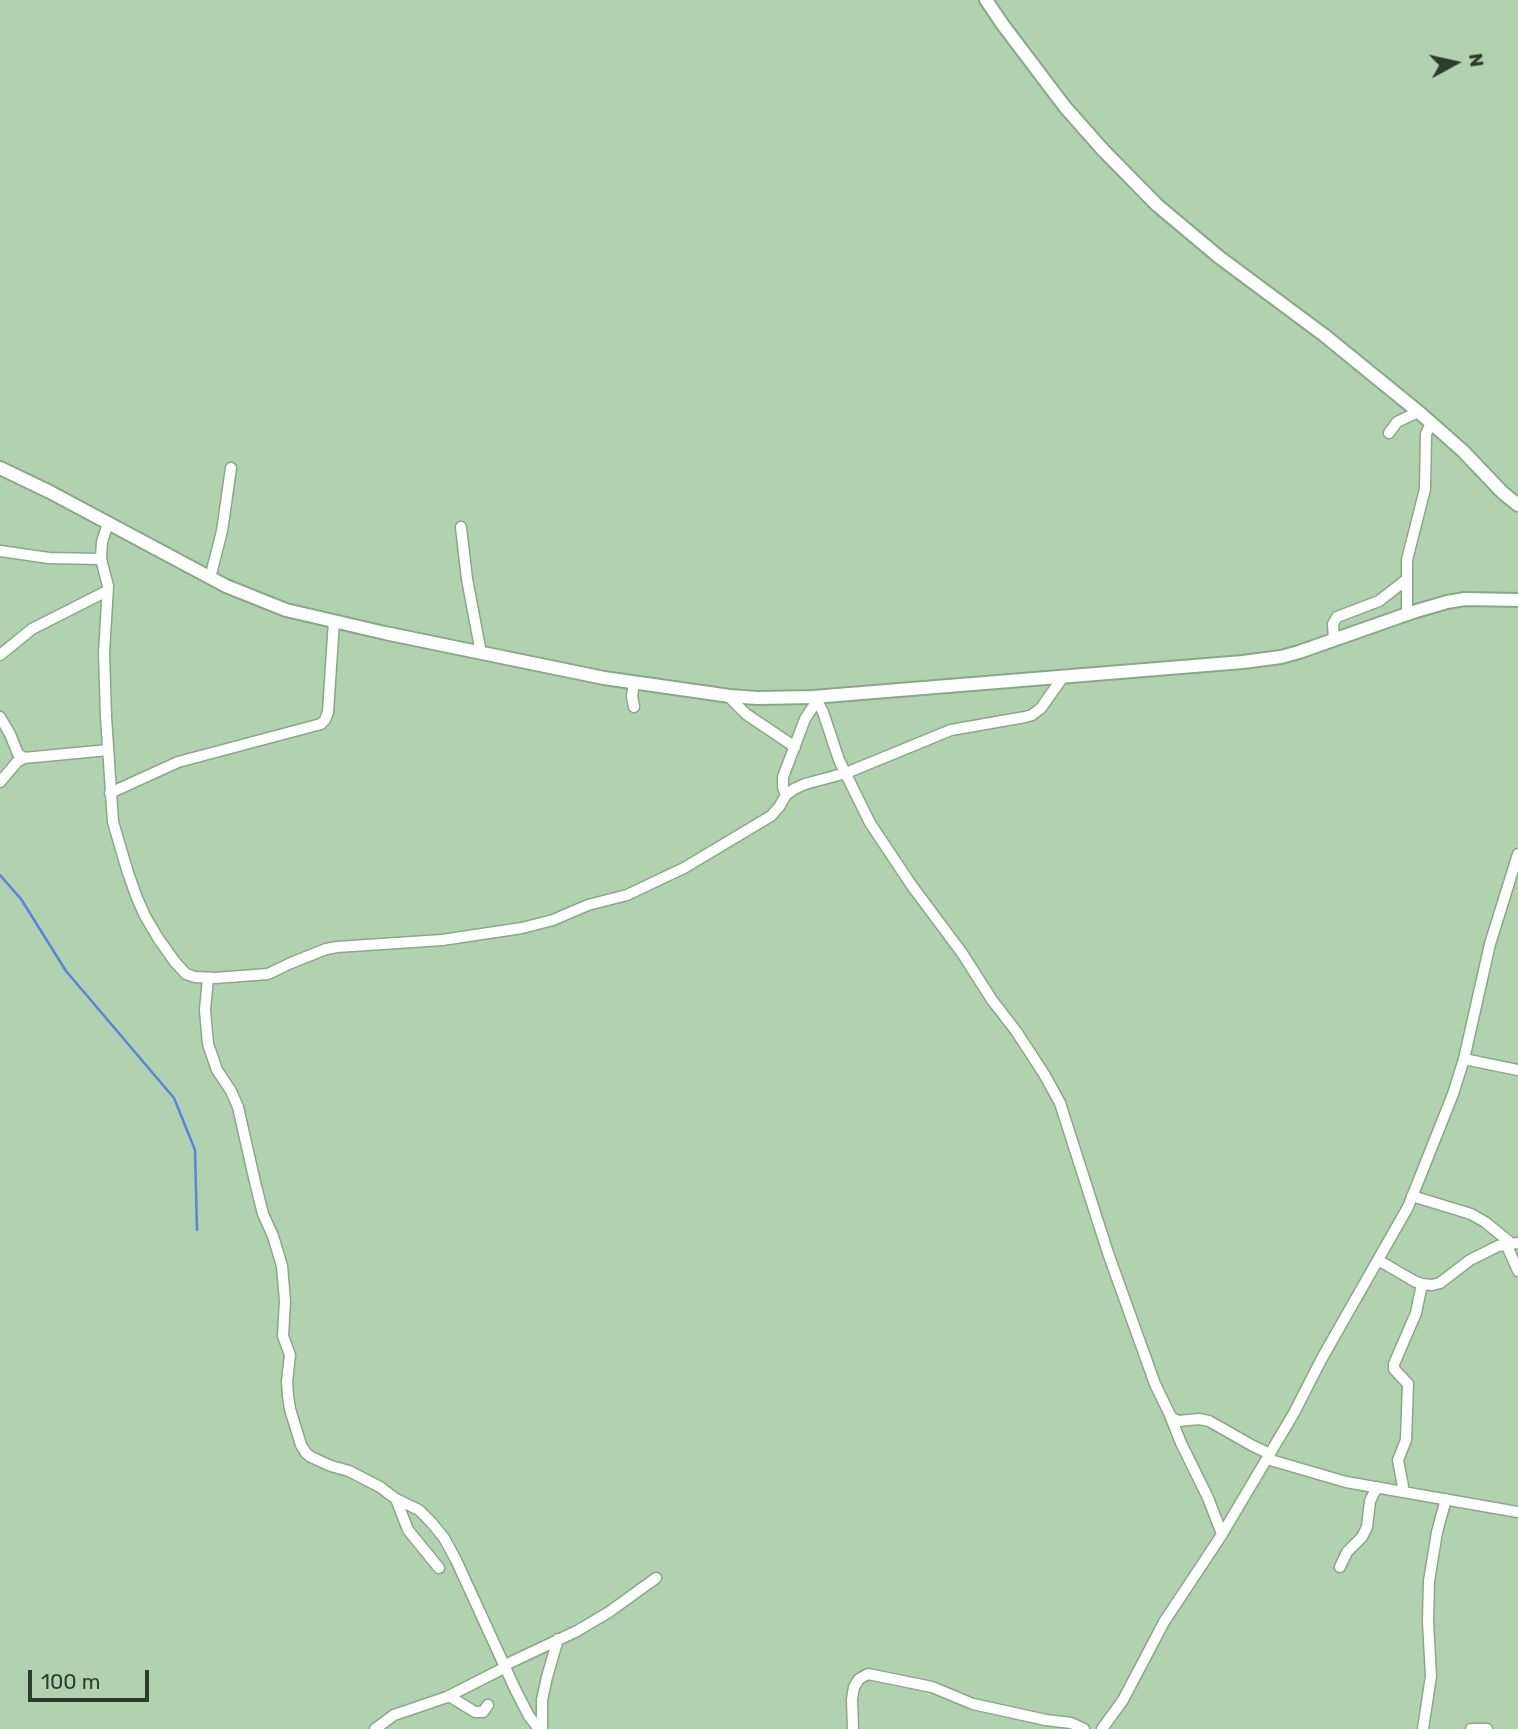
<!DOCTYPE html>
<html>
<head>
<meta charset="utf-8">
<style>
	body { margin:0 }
	#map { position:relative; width:1518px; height:1729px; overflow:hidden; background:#b0d2ae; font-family:Rubik,sans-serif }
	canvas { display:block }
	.north { position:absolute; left:1420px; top:28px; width:70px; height:70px; -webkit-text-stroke:5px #b0d2ae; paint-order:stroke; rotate:82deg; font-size:19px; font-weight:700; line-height:28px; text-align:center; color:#2e3c2d }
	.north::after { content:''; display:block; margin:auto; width:24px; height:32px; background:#2e3c2d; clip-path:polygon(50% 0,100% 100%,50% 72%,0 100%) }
	.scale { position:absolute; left:28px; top:1670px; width:121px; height:32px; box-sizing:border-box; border:4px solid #2e3c2d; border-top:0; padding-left:9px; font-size:21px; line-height:24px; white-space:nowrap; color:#2e3c2d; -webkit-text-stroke:5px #b0d2ae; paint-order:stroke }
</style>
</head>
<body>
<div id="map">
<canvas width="1518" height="1729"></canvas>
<div class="north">N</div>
<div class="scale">100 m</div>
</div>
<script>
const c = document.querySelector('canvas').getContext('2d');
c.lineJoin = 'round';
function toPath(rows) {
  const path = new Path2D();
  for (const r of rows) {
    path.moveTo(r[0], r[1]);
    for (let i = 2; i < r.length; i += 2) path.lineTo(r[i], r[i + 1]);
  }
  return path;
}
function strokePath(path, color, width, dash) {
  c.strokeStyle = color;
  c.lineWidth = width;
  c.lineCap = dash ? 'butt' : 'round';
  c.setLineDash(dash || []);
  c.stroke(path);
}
strokePath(toPath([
	[0,875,21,899,66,971,174,1098,195,1150,197,1230]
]), '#5884df', 2.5);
const minor = toPath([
	[1389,433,1397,422,1418,412],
	[108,523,102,542,101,559,108,586,104,653,106,717,113,822,128,873,137,898,145,916,158,938,175,962,186,974,195,977,215,978,268,974,291,963,326,949,337,947,442,940,522,928,553,920,588,905,627,895,684,868,771,816,779,807,786,795,794,789,805,784,846,773,951,730,1025,717,1032,715,1041,708,1063,677],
	[461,527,467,579,481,653],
	[0,551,49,558,101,559],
	[210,578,222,531,231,468],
	[1407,614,1407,560,1425,489,1426,434,1431,423],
	[1334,639,1333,624,1337,617,1379,601,1406,580],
	[0,655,32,629,107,591],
	[634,682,632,696,634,707],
	[728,696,746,714,795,747],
	[817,701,823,712,839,760,870,823,912,886,962,953,992,1000,1016,1031,1044,1074,1060,1103,1108,1253,1155,1384,1171,1417,1178,1421,1199,1419,1209,1421,1253,1446,1270,1454],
	[0,717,10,734,18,754,24,758],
	[0,782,17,762,24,758,108,750],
	[110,793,178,762,321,724,325,720,328,712,334,621],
	[786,795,783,787,783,777,805,719,818,699],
	[208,978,205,1010,208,1044,217,1070,231,1091,238,1107,255,1182,263,1214,273,1236,282,1266,285,1301,283,1336,290,1355,287,1381,288,1396,290,1409,301,1445,306,1453,311,1457,331,1466,349,1471,380,1487,396,1499,419,1510,431,1522,444,1538,456,1560,516,1691,529,1716,539,1729],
	[1464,1059,1518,1070],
	[1412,1196,1471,1214,1485,1222,1512,1244],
	[1507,1246,1518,1271],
	[1378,1260,1414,1281,1422,1284,1432,1285,1440,1283,1470,1260,1498,1246,1518,1243],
	[1171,1418,1181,1443,1208,1498,1222,1534],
	[1267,1459,1346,1482,1518,1512],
	[1404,1492,1398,1460,1406,1440,1408,1384,1394,1369,1394,1364,1416,1313,1422,1284],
	[396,1499,408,1530,439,1568],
	[1340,1567,1347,1552,1362,1537,1367,1527,1370,1501,1377,1487],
	[505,1665,577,1631,609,1612,656,1578],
	[449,1696,475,1712,483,1712,488,1705],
	[375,1729,394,1715,447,1697,506,1667],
	[542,1729,542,1700,547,1677,558,1639],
	[853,1729,852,1699,854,1687,859,1679,868,1674,932,1687,973,1704,1046,1720,1071,1723,1084,1729],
	[1102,1729,1123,1700,1164,1622,1221,1536,1294,1413,1321,1360,1408,1207,1453,1094,1464,1059,1490,944,1518,854],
	[1423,1729,1431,1676,1428,1621,1429,1581,1437,1532,1446,1499],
	[1471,1729,1487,1729]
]);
const tertiary = toPath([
	[986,0,1003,25,1065,107,1103,150,1157,205,1219,257,1324,335,1421,414,1463,451,1502,492,1518,505],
	[0,468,50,492,226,586,286,610,385,633,604,678,730,696,757,698,813,697,1243,662,1281,657,1299,652,1413,612,1447,602,1465,599,1518,600]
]);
strokePath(minor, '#88a986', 13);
strokePath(tertiary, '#88a986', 16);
strokePath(minor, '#fff', 10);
strokePath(tertiary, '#fff', 12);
</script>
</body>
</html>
